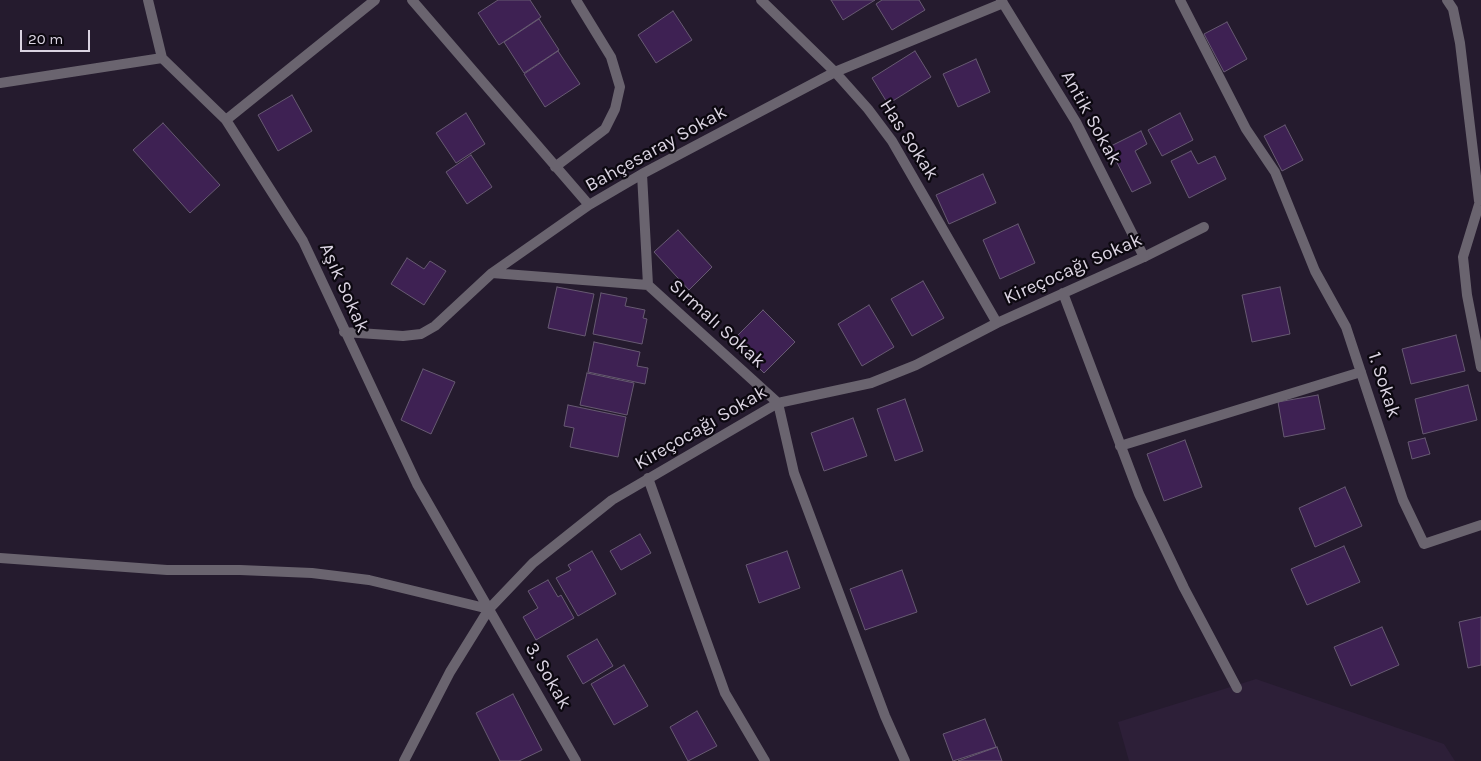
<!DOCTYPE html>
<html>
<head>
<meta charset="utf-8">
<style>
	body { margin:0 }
	#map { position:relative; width:1481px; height:761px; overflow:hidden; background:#251b2e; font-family:Karla,sans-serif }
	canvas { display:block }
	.scale { position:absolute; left:20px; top:30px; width:70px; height:22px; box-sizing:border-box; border:2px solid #dbd4e2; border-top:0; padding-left:6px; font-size:15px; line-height:18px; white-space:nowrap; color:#dbd4e2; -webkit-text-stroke:4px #0c0810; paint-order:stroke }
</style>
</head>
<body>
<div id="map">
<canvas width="1481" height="761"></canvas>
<div class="scale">20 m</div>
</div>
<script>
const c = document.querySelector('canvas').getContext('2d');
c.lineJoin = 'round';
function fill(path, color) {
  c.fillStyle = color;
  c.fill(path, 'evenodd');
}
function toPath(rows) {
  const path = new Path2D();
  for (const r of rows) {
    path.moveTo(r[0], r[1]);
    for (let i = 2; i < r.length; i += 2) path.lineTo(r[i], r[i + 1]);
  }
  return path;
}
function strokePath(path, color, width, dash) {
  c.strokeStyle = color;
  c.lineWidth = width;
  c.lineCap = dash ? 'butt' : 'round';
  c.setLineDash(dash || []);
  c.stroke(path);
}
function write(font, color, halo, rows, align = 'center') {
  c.font = font + ' Karla,sans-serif';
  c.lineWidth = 4.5;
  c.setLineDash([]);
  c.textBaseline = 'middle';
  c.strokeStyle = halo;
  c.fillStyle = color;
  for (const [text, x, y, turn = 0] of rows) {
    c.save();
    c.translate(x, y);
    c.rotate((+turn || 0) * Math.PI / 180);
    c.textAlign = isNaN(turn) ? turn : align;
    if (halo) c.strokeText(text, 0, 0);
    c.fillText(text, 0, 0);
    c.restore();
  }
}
fill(toPath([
	[1256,679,1444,744,1455,761,1129,761,1118,722]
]), '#2d1f38');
const building = toPath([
	[498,0,530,0,541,17,499,45,478,13,498,0],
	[831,0,875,0,843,20,831,0],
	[882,0,919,0,925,10,892,30,876,4,882,0],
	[673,11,692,40,656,63,638,35,673,11],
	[539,19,559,50,524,73,504,42,539,19],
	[1227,22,1247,59,1224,72,1204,34,1227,22],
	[558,51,580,84,545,107,524,74,558,51],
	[915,51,931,77,888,104,872,78,915,51],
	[976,59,990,92,958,107,943,74,976,59],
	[292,95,312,131,278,151,258,115,292,95],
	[466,113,485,144,456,163,436,133,466,113],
	[1180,113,1193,140,1162,156,1148,130,1180,113],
	[163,123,220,185,190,213,133,150,163,123],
	[1285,125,1303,160,1282,171,1264,136,1285,125],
	[1141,131,1147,144,1135,151,1151,183,1132,192,1109,147,1141,131],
	[1191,151,1198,164,1215,156,1226,179,1189,198,1171,161,1191,151],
	[471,155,492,187,467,204,446,172,471,155],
	[983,174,996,203,949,224,936,195,983,174],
	[1018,224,1035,263,1000,279,983,240,1018,224],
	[678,230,712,267,689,290,654,252,678,230],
	[407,258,424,269,430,261,446,271,424,305,391,284,407,258],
	[923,281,944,318,912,336,891,299,923,281],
	[557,287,594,294,585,336,548,328,557,287],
	[1280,287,1290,334,1252,342,1242,295,1280,287],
	[601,293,627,298,625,306,645,310,643,318,647,319,642,344,593,334,601,293],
	[869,305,894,347,862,366,838,324,869,305],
	[763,310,795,342,764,373,732,341,763,310],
	[1456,335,1465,371,1411,384,1402,349,1456,335],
	[594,342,640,352,637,366,648,368,645,384,588,372,594,342],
	[423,369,455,382,431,434,401,420,423,369],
	[587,373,634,383,627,415,580,405,587,373],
	[1468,385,1477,420,1423,434,1415,399,1468,385],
	[1318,395,1325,429,1284,437,1278,402,1318,395],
	[905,399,923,451,895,461,877,409,905,399],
	[568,405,626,417,618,457,570,447,574,428,564,426,568,405],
	[853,418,867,456,824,471,811,433,853,418],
	[1425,438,1430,454,1412,459,1408,442,1425,438],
	[1185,440,1202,487,1164,501,1147,454,1185,440],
	[1345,487,1362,526,1315,547,1299,508,1345,487],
	[640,534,651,553,621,570,610,551,640,534],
	[1344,546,1360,582,1307,605,1291,569,1344,546],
	[592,551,616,594,578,616,556,578,571,570,568,565,592,551],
	[787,551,800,588,759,603,746,565,787,551],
	[902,570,917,612,865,630,850,589,902,570],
	[548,580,558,597,561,595,574,618,536,640,523,617,538,608,528,591,548,580],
	[1481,617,1481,665,1468,668,1459,622,1481,617],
	[1382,627,1399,665,1351,686,1334,647,1382,627],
	[597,639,613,666,583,684,567,656,597,639],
	[624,665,648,706,614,725,591,684,624,665],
	[513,694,542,750,519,761,500,761,476,713,513,694],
	[697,711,717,746,688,761,670,727,697,711],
	[985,719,996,747,953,761,943,734,985,719],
	[997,747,1002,761,958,761,997,747]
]);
fill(building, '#3e2153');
strokePath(building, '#675a72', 1);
strokePath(toPath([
	[1144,257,1204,227]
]), '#6a646f', 10);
strokePath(toPath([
	[148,0,162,58,226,120,303,241,417,484,576,761],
	[412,0,589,205],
	[761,0,835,72,868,109,892,141,997,323],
	[1180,0,1246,129,1275,172,1315,271,1346,327,1403,500,1424,544,1481,525],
	[1447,0,1453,9,1460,43,1479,201],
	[0,83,162,58],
	[226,120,375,0],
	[555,167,605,129,615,109,620,87,611,57,576,0],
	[642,174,648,285,778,403,794,473,885,716,905,761],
	[1481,198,1463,257,1467,295,1481,367],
	[492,273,648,285],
	[1063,293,1139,494,1184,588,1237,688],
	[344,332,403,336,421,334,435,326,492,273,589,205,642,174,835,72,1003,3],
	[1120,446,1361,372],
	[648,478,725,693,765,761],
	[0,558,167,570,240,570,312,573,369,580,489,609],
	[404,761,450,672,489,609,533,563,612,500,778,403,871,383,916,365,997,323,1144,257,1076,122,1001,0]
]), '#6a646f', 10);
write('19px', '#dbd4e2', '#0c0810', [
	["Antik Sokak",1091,118,61],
	["Has Sokak",909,140,57],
	["Bahçesaray Sokak",656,149,-29],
	["Kireçocağı Sokak",1073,269,-24],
	["Aşık Sokak",344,288,66],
	["Sırmalı Sokak",717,324,42],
	["1. Sokak",1384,385,72],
	["Kireçocağı Sokak",701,428,-30],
	["3. Sokak",548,676,60]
]);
</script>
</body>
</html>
